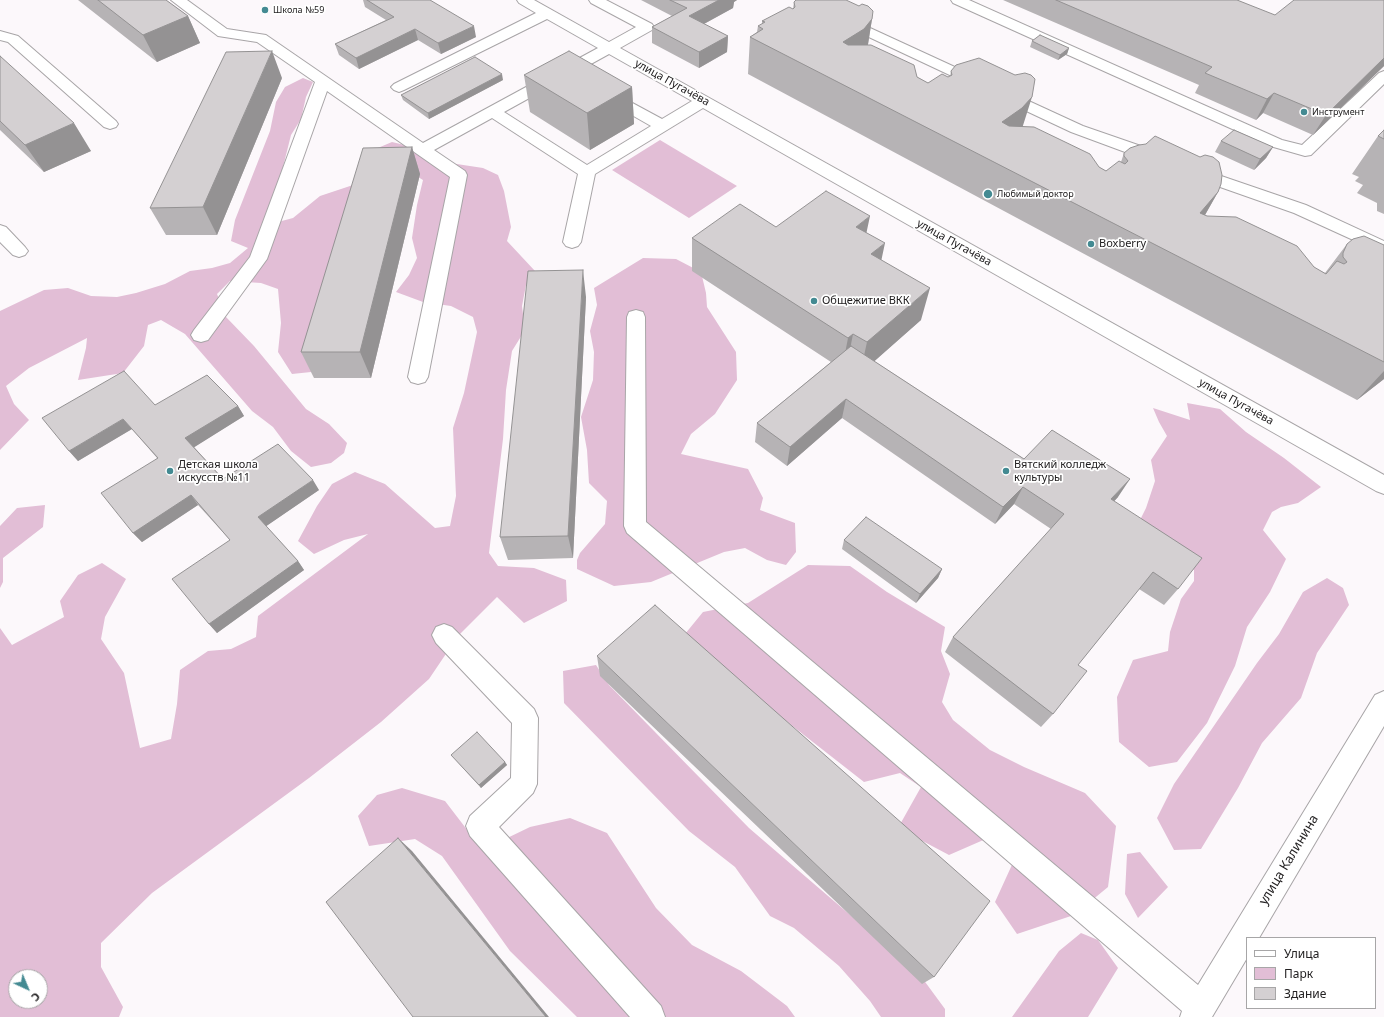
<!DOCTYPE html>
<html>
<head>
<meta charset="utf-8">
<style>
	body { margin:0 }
	#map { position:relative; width:1384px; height:1017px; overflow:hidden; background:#fcf8fb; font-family:"Noto Sans",sans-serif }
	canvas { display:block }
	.legend { position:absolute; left:1246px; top:937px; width:130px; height:72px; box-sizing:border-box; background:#fff; border:1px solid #a7a6a7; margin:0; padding:5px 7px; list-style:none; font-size:12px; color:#232122 }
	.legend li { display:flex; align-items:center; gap:8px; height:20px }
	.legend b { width:20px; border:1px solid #a7a6a7 }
	.north { position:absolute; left:8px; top:969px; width:40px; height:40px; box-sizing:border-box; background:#fff; border:1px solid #a7a6a7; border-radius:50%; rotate:136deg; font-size:11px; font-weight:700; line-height:16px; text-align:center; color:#232122 }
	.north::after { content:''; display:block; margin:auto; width:14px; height:18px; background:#438a92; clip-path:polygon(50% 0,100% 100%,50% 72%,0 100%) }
</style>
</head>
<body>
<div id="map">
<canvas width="1384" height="1017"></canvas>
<ul class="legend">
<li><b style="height:5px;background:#fff"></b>Улица</li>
<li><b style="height:11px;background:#e2bed6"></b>Парк</li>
<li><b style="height:11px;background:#d4d0d2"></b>Здание</li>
</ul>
<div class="north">С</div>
</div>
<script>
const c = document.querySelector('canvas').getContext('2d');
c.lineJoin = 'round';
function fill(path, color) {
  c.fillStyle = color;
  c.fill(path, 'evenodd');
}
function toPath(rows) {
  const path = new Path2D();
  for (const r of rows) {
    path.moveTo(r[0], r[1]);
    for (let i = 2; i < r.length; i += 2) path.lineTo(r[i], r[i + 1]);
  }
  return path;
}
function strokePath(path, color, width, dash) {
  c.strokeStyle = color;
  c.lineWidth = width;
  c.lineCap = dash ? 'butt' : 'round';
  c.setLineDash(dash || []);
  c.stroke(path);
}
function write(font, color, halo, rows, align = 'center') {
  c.font = font + ' "Noto Sans",sans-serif';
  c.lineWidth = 3.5;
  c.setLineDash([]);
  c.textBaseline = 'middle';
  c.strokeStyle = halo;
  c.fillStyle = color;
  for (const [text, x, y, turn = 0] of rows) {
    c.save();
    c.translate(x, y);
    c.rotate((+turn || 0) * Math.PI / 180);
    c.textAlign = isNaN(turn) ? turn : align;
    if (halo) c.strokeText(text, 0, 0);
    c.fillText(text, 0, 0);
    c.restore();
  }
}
fill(toPath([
	[303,78,313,82,306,97,301,119,291,135,282,171,278,222,293,218,320,196,359,183,325,336,311,372,292,374,278,352,281,323,278,289,261,283,230,281,217,294,226,317,254,346,306,409,329,424,347,443,344,453,331,463,311,467,291,451,273,427,252,411,185,334,161,320,148,325,144,346,123,373,78,380,86,348,87,338,29,368,6,386,14,404,29,420,0,450,0,311,44,290,68,288,91,296,117,297,136,293,165,284,190,271,212,268,230,263,248,248,231,241,235,220,270,131,276,102,285,87],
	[660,140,737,186,689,218,612,170],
	[392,142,430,151,437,161,483,168,498,175,504,191,511,227,507,241,535,271,526,285,522,306,525,330,512,351,506,390,503,439,489,553,498,566,534,568,566,580,567,601,524,623,497,597,458,636,429,679,381,722,309,778,152,893,101,943,101,967,123,1007,119,1017,0,1017,0,628,12,645,64,617,60,601,78,575,102,563,126,579,105,617,101,639,124,673,140,748,171,739,177,704,180,670,208,651,231,649,256,637,258,616,368,534,344,540,314,554,298,541,317,506,332,484,355,472,385,484,435,528,450,526,456,496,453,428,464,393,477,332,473,317,451,306,423,302,396,292,409,275,417,258,412,238,417,205,423,180,373,150],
	[16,977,40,977,40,1001,16,1001],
	[643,258,676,259,701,272,706,293,707,307,736,352,737,380,715,414,691,434,681,454,748,469,763,498,760,510,795,523,796,552,786,565,767,560,745,548,724,552,651,582,614,586,577,569,577,560,580,553,605,524,607,501,589,483,587,450,581,417,593,380,594,352,590,331,597,305,594,288],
	[1187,403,1220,409,1246,432,1284,458,1321,487,1298,503,1281,507,1272,512,1263,530,1286,559,1270,592,1247,627,1235,666,1207,723,1177,762,1149,767,1119,742,1117,697,1133,660,1168,651,1170,632,1181,599,1194,581,1194,570,1135,530,1146,508,1155,481,1151,460,1167,436,1159,422,1153,408,1190,420],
	[45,505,43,527,3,558,3,582,0,588,0,526,17,508],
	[808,565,850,566,887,592,945,627,941,651,950,674,942,702,953,720,990,750,1024,767,1085,793,1116,826,1108,887,1074,915,1017,934,995,902,1016,856,988,838,949,855,898,828,921,787,900,773,864,782,717,667,685,634,703,612,748,603],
	[1327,578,1343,588,1349,605,1317,653,1301,698,1262,743,1238,788,1201,849,1174,850,1157,818,1174,784,1257,663,1279,634,1303,592],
	[596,665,609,685,749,828,920,975,945,1009,945,1017,881,1017,870,1001,839,966,794,928,770,916,735,867,689,831,564,703,563,671],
	[402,788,445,801,468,831,501,841,530,827,570,818,607,833,656,908,692,945,741,971,787,1006,795,1017,577,1017,510,951,442,856,415,839,369,846,358,816,377,795],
	[1140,852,1168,887,1138,918,1125,894,1127,854],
	[1081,933,1098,940,1118,968,1088,1017,1012,1017,1059,951]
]), '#e2bed6');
const minor = toPath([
	[171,0,187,0,227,29,266,35,423,143,598,48,547,19,404,90,399,92,394,90,391,87,394,84,536,13,519,3,517,0,534,0,609,42,636,27,591,3,589,0,606,0,652,24,654,27,652,30,620,48,1384,475,1384,494,1376,491,703,108,595,174,581,242,578,246,572,248,566,246,563,242,578,174,492,118,434,150,465,171,467,175,428,377,425,382,418,384,411,382,408,377,450,177,327,91,267,259,208,340,201,342,194,340,191,335,194,330,250,257,315,82,257,42,218,36,171,0],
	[609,54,692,101,662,119,612,92,607,90,602,92,599,95,602,98,651,126,587,165,504,112,609,54],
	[951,0,969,0,1282,140,1302,145,1379,73,1384,71,1384,84,1311,155,1305,156,1270,146,953,3,951,0],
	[844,16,1083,126,1164,154,1166,158,1164,162,1158,163,1152,162,1071,132,839,23,837,20,839,17,844,16],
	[0,31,18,36,116,121,118,124,116,127,110,129,104,127,8,42,0,40,0,31],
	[1192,166,1306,205,1384,241,1384,254,1294,213,1186,175,1184,171,1186,167,1192,166],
	[0,225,6,227,25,247,28,251,25,255,19,257,13,255,0,242,0,225],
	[636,310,643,312,645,317,646,522,1198,985,1375,695,1384,691,1384,726,1259,938,1247,938,1247,958,1212,1017,1180,1017,1182,1011,627,533,624,526,627,317,629,312,636,310],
	[444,624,452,627,534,709,538,718,537,784,533,793,499,827,661,1006,665,1017,630,1017,470,836,466,826,470,816,511,778,512,723,436,643,432,635,436,627,444,624]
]);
strokePath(minor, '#a8a5a7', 2);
fill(minor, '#fff');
fill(toPath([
	[78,0,166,0,188,16,200,43,157,62],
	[363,0,430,0,476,37,441,54,418,40,359,69,339,55,335,44,386,20,365,7],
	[641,0,737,0,734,2,733,8,704,24,728,36,727,52,699,68,652,43,652,27,672,16],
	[1003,0,1237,0,1384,66,1313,135,1263,113,1256,120,1195,93,1199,85],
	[794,2,872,19,868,45,917,77,928,83,948,77,950,77,951,71,1022,126,1106,171,1121,162,1124,153,1218,192,1205,215,1325,273,1347,244,1384,245,1384,379,1357,400,748,74,750,37,757,32,758,26,762,24,762,21,793,9],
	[1032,41,1069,48,1067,54,1058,60,1030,47],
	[0,56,91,151,44,172,0,130],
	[524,75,632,87,634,124,590,150,530,112],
	[282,78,217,235,166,235,150,208],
	[503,80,429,119,403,100,401,95],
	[1384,130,1384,214,1377,211,1377,203,1357,193,1363,185,1355,181,1359,177,1352,174,1378,136],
	[1221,141,1273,147,1266,158,1254,170,1215,152],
	[412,147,420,174,371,378,314,378,301,352],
	[776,227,867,233,881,260,921,320,874,361,1024,459,1118,497,1114,501,1178,589,1164,605,1139,589,1078,665,1053,714,1041,727,945,652,953,637,1051,529,1014,504,995,524,842,418,787,466,755,442,757,423,831,362,692,271,692,238],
	[586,297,573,558,508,560,500,537],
	[155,405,238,406,244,416,194,447,223,479,319,490,266,526,298,561,304,570,217,633,209,624,230,540,198,505,142,542,133,533,157,458,132,429,78,461,69,451],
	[844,540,942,569,938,578,916,603,842,549],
	[597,656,934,977,922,984,600,676],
	[451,755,505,762,507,765,481,788,454,758]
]), '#b6b3b5');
fill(toPath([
	[719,0,737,0,734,2,733,8,689,32,689,16],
	[188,16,200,43,157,62,143,35],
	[872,19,866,56,843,42],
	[474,26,476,37,441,54,438,43],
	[415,29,418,40,359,69,356,58],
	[728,36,727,52,699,68,699,52],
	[1069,48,1067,54,1058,60,1060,55],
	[272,51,282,78,217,235,203,207],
	[1384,58,1384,66,1313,135,1326,115],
	[502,74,503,80,429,119,428,113],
	[632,87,634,124,590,150,587,113],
	[1274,93,1263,113,1256,120,1267,99],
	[1032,97,1020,135,1010,146,990,160,1002,122],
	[74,123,91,151,44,172,25,145],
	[412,147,420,174,371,378,360,352],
	[1273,147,1266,158,1254,170,1260,159],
	[1218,192,1197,229,1200,213],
	[870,216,863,249,856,227],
	[885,243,878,276,871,254],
	[583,270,586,297,573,558,568,536],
	[930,288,921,320,860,374,867,342],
	[853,334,847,365,842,369,848,338],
	[1384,371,1384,379,1357,400],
	[846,399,842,418,787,466,790,447],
	[238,406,244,416,193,448,185,438],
	[123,419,132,429,78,461,69,451],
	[1130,479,1118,497,1100,517,1111,499],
	[313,480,319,490,265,527,258,517],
	[1023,487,1014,504,995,524,1003,507],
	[191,495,198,505,142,542,133,533],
	[298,561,304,570,217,633,209,624],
	[942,569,938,578,916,603,920,594],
	[505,762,507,765,481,788,479,785],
	[398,838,412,851,549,1017,546,1017]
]), '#949293');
const building = toPath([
	[98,0,166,0,188,16,143,35,98,0],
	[367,0,430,0,474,26,438,43,415,29,356,58,335,44,394,17,367,0],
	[670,0,719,0,689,16,728,36,699,52,652,27,687,8,670,0],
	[796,0,846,0,859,6,862,4,868,6,873,11,872,19,864,29,843,42,848,45,871,45,914,65,917,77,928,83,942,74,948,77,952,75,951,71,956,65,979,58,1015,75,1025,73,1031,75,1035,79,1032,97,1022,108,1002,122,1009,126,1034,127,1090,154,1099,167,1106,171,1119,161,1125,164,1128,161,1124,156,1124,153,1130,148,1139,145,1146,144,1155,136,1200,157,1205,155,1213,157,1219,162,1222,175,1221,184,1218,192,1200,213,1207,216,1236,217,1297,246,1314,267,1326,274,1337,261,1344,264,1347,262,1343,257,1343,253,1347,244,1353,239,1364,236,1384,245,1384,362,750,37,763,29,758,26,765,22,762,21,789,7,793,9,795,7,794,2,796,0],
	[1056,0,1237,0,1275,15,1294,0,1384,0,1384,58,1326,115,1274,93,1267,99,1205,73,1212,67,1056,0],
	[1040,35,1069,48,1060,55,1032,41,1040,35],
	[272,51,203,207,150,208,226,52,272,51],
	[569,51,632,87,587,113,524,75,569,51],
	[0,56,74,123,25,145,0,121,0,56],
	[475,57,502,74,428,113,401,95,475,57],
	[1234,130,1273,147,1260,159,1221,141,1234,130],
	[1384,130,1384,139,1378,136,1384,130],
	[412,147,360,352,301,352,363,148,412,147],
	[826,191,870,216,856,227,885,243,871,254,930,288,867,342,853,334,848,338,692,238,740,204,776,227,826,191],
	[583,270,568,536,500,537,528,271,583,270],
	[851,346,1024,459,1052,430,1130,479,1111,499,1202,558,1178,589,1153,572,1078,665,1087,671,1053,714,953,637,1064,514,1023,487,1003,507,846,399,790,447,757,423,851,346],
	[124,371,155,405,207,375,238,406,185,438,223,479,278,444,313,480,258,517,298,561,209,624,172,579,230,540,191,495,133,533,101,493,158,458,123,419,69,451,42,418,124,371],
	[866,517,942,569,920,594,844,540,866,517],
	[655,605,990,901,934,977,597,656,655,605],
	[477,732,505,762,479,785,451,755,477,732],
	[398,838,546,1017,413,1017,326,902,398,838]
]);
fill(building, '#d4d0d2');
strokePath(building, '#949293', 1);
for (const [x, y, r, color] of [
	[265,10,4,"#438a92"],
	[1304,112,4,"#438a92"],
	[988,194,5,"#438a92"],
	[1091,244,4,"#438a92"],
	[814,301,4,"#438a92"],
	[170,471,4,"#438a92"],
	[1006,471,4,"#438a92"]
]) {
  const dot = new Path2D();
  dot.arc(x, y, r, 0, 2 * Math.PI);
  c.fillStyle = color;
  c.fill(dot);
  strokePath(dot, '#fff', 1.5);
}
write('9px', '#232122', '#fff', [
	["Школа №59",273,10],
	["Инструмент",1312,112],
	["Любимый доктор",997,194]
], 'left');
write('11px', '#232122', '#fff', [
	["улица Пугачёва",672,83,29],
	["улица Пугачёва",954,243,29],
	["улица Пугачёва",1236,402,29]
]);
write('11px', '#232122', '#fff', [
	["Boxberry",1099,244],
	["Общежитие ВКК",822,301],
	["Детская школа",178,465],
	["искусств №11",178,478],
	["Вятский колледж",1014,465],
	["культуры",1014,478]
], 'left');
write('13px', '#232122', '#fff', [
	["улица Калинина",1289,860,-59]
]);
</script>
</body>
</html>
